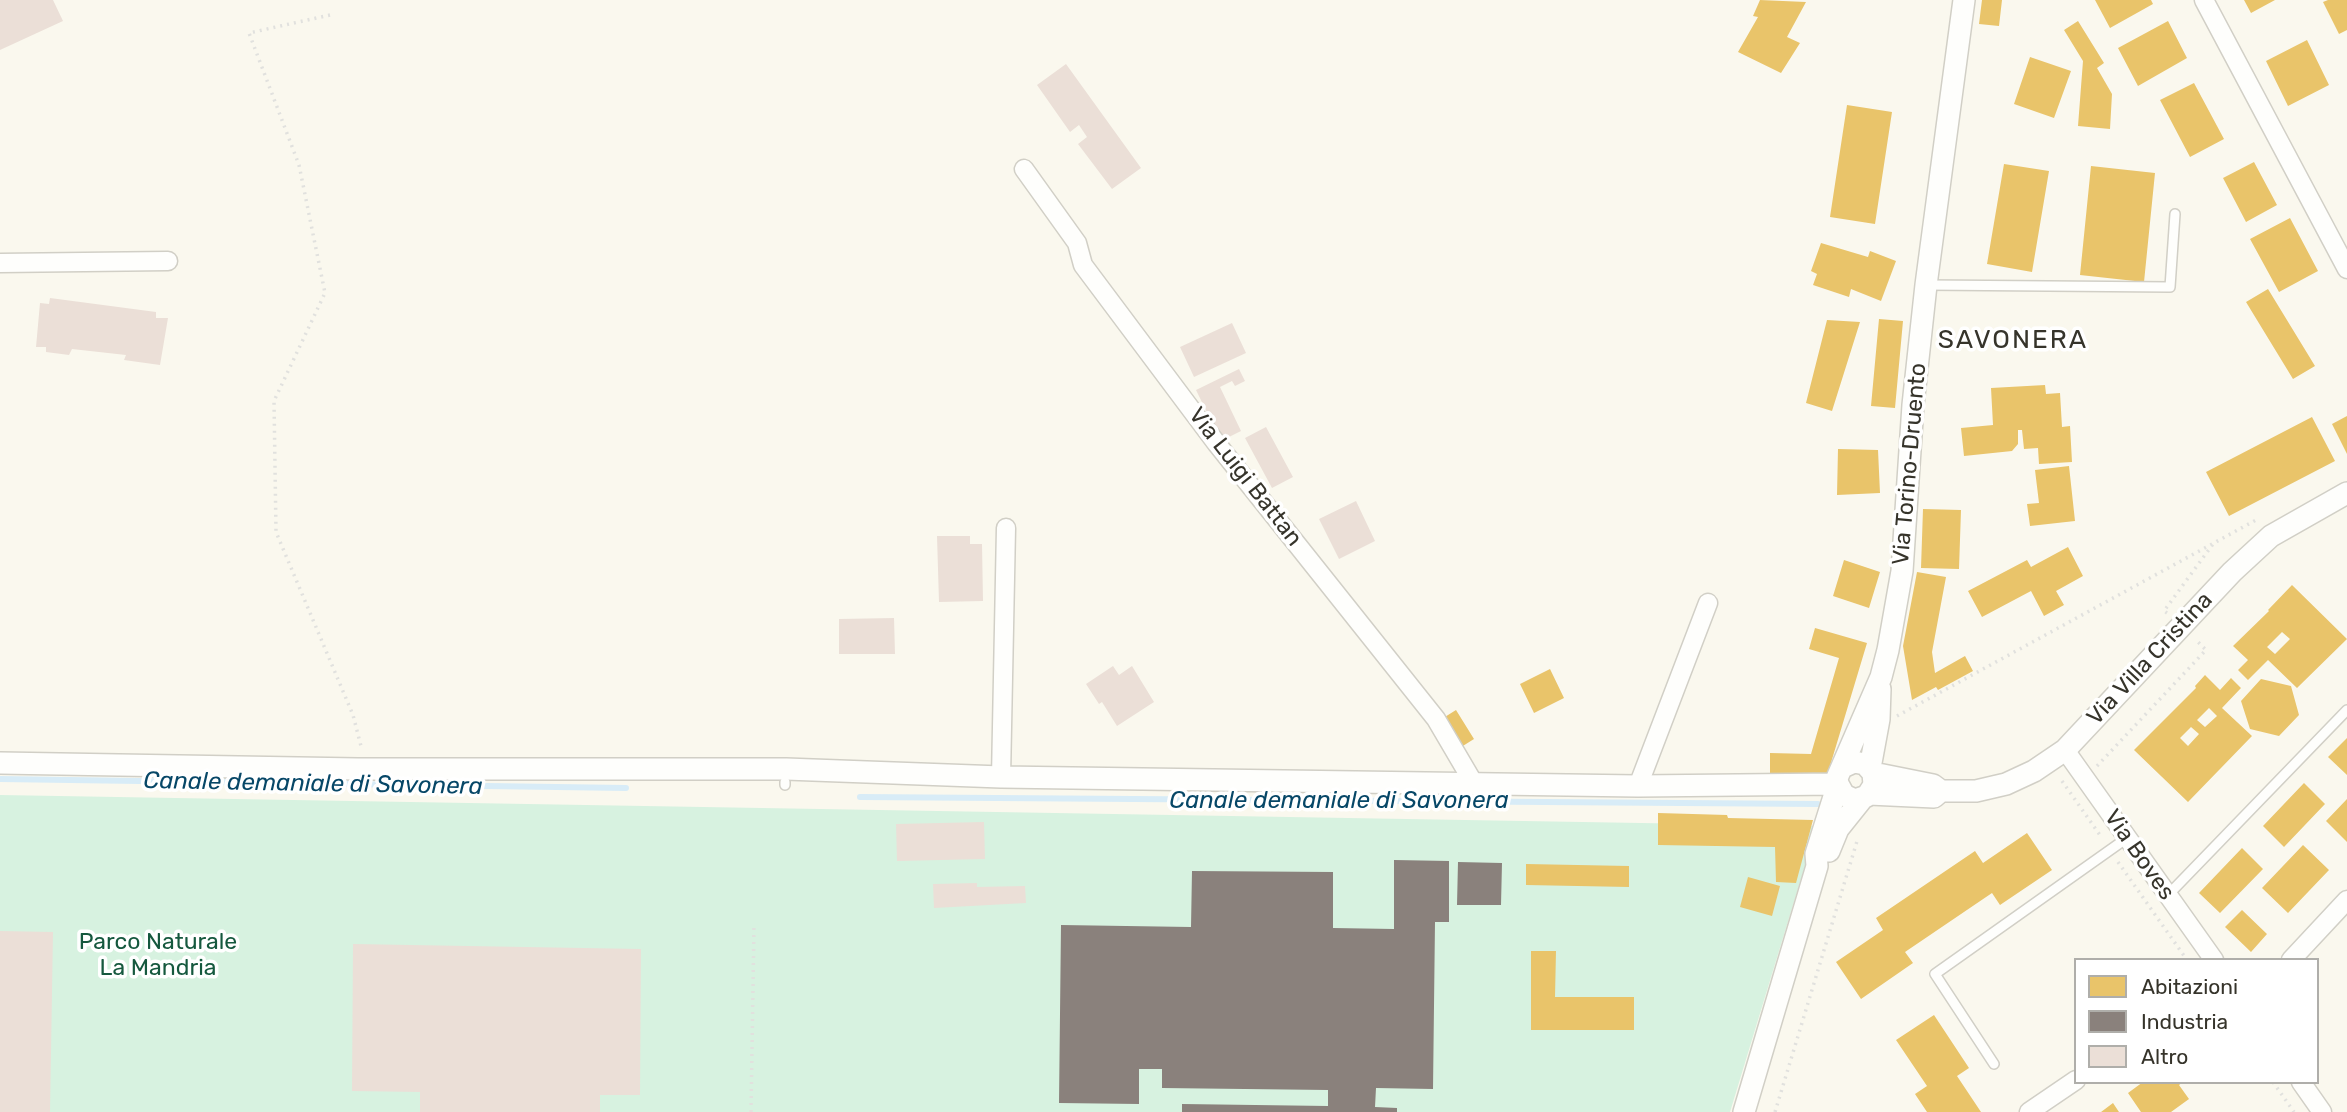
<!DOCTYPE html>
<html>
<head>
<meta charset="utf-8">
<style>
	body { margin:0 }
	#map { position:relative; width:2347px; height:1112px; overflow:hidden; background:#faf8ee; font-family:Rubik,sans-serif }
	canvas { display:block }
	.legend { position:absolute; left:2074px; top:958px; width:245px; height:126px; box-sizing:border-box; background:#fff; border:2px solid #afaeaa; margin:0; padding:9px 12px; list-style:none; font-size:21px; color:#36342b }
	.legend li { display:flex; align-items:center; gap:14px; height:35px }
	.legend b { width:35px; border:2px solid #afaeaa }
</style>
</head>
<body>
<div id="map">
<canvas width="2347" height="1112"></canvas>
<ul class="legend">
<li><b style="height:19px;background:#e9c46a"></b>Abitazioni</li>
<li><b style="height:19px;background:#8a817c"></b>Industria</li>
<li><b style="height:19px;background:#ebdfd7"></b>Altro</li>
</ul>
</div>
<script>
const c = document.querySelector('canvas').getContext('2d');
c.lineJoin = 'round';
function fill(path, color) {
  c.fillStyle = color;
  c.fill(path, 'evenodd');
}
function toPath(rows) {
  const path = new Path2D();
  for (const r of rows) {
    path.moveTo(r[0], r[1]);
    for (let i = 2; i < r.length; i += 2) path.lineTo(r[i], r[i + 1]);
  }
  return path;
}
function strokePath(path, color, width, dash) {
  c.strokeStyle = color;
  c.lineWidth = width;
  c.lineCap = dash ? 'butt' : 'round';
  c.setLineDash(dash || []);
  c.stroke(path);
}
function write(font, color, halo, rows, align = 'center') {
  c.font = font + ' Rubik,sans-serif';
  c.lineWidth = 7;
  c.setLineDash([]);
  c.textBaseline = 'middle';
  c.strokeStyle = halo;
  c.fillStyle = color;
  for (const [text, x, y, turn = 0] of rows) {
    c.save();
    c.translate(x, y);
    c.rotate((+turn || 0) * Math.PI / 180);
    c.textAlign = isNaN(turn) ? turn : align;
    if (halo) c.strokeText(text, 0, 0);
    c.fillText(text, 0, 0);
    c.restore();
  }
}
fill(toPath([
	[0,795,1817,826,1730,1112,0,1112]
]), '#d7f2e0');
fill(toPath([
	[1760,0,1806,2,1787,37,1800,43,1781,73,1738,52,1758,17,1753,16],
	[1982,0,2002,0,1999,26,1979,24],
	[2095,0,2151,0,2153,4,2110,28],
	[2244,0,2275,0,2251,13],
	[2328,0,2347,0,2347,30,2339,34,2323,2],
	[2078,21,2104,63,2097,68,2112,94,2110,129,2078,126,2083,61,2064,30],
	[2168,21,2187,58,2138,86,2118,48],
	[2307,40,2329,85,2288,106,2266,61],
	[2030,57,2071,71,2054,118,2014,104],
	[2194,83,2224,139,2190,157,2160,100],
	[1847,105,1892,112,1875,224,1830,217],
	[2254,162,2277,205,2246,222,2223,178],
	[2004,164,2049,171,2032,272,1987,264],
	[2091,166,2155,173,2144,282,2080,275],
	[2290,218,2318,271,2279,292,2250,239],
	[1821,243,1868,257,1870,251,1896,261,1881,301,1851,289,1849,297,1813,285,1817,274,1811,271],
	[2268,289,2315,366,2293,379,2246,302],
	[1879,319,1903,321,1895,408,1871,406],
	[1827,320,1860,322,1832,411,1806,403],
	[2045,385,2046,394,2060,393,2062,427,2070,426,2072,462,2039,464,2038,448,2024,449,2022,430,2018,430,2018,444,2012,451,1964,456,1961,428,1993,425,1991,388],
	[2347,416,2347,454,2332,424],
	[2312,417,2335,461,2229,516,2206,472],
	[1838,449,1878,450,1880,493,1837,495],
	[2069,466,2075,521,2030,526,2027,504,2039,503,2035,470],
	[1923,509,1961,510,1959,569,1921,568],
	[2068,547,2083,576,2056,591,2064,605,2044,616,2031,591,1982,617,1968,591,2027,560,2031,567],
	[1844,560,1880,572,1869,608,1833,596],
	[1917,572,1946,577,1932,652,1935,673,1965,656,1973,671,1938,690,1936,687,1912,700,1903,646],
	[2292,585,2347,639,2297,688,2268,660,2248,680,2238,670,2248,660,2233,646,2269,611,2268,610],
	[2282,632,2290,639,2275,654,2267,647],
	[1815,628,1867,643,1827,776,1770,774,1770,753,1811,754,1839,658,1809,649],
	[1550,669,1564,698,1534,713,1520,684],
	[2205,675,2220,690,2231,678,2241,688,2222,708,2252,736,2188,802,2134,750,2196,688,2195,686],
	[2209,708,2217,716,2205,727,2197,720],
	[2191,727,2199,734,2188,746,2180,738],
	[2261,679,2291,686,2299,715,2279,736,2250,729,2241,701],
	[1456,710,1474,739,1458,749,1440,720],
	[2347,738,2347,775,2328,757],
	[2304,783,2325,804,2284,847,2263,826],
	[2347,799,2347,842,2326,821],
	[1658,813,1727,815,1728,818,1813,820,1796,883,1776,882,1775,847,1658,845],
	[2027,833,2052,870,2000,905,1992,893,1905,952,1913,963,1861,999,1836,962,1883,930,1876,918,1975,851,1983,863],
	[2303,845,2329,870,2288,913,2262,888],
	[2242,848,2263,869,2220,913,2199,893],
	[1526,864,1629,866,1629,887,1526,885],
	[1748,877,1780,886,1772,916,1740,907],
	[2242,910,2267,934,2251,952,2225,927],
	[1531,951,1556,951,1555,997,1634,997,1634,1030,1531,1030],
	[1934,1015,1969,1068,1957,1076,1981,1112,1927,1112,1915,1094,1927,1086,1896,1040],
	[2143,1082,2183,1082,2179,1085,2189,1099,2171,1112,2141,1112,2128,1093],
	[2113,1103,2119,1112,2101,1112]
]), '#e9c46a');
fill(toPath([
	[1394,860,1449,861,1449,922,1435,922,1433,1089,1376,1088,1375,1107,1397,1108,1397,1112,1182,1112,1182,1104,1328,1106,1328,1090,1162,1088,1162,1069,1139,1069,1139,1104,1059,1103,1061,925,1191,927,1192,871,1333,872,1333,928,1394,929],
	[1458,862,1502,863,1501,905,1457,905]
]), '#8a817c');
strokePath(toPath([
	[0,779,626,788],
	[860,797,1818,804]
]), '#d8ecf7', 6);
fill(toPath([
	[0,0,53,0,63,21,0,50],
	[1066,64,1141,168,1112,189,1078,144,1087,137,1079,125,1070,132,1037,85],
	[50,298,156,312,156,318,168,318,160,365,124,360,126,355,72,349,69,355,46,352,46,347,36,347,40,303,49,304],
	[1232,323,1246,353,1194,377,1180,347],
	[1239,369,1245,381,1235,386,1232,381,1220,387,1241,431,1221,441,1196,390],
	[1266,427,1293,477,1272,488,1245,438],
	[1356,501,1375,541,1339,559,1319,519],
	[937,536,970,536,970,544,982,544,983,601,939,602],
	[894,618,895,654,839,654,839,619],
	[1113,666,1119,675,1132,666,1154,702,1117,726,1102,702,1099,704,1086,684],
	[984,822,985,859,897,861,896,824],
	[977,883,977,887,1025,886,1026,903,934,908,933,884],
	[0,931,53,932,50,1112,0,1112],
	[353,944,641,949,640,1095,600,1095,600,1112,420,1112,420,1092,352,1091]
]), '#ebdfd7');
const service = toPath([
	[1926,285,2170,287,2175,214],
	[785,782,785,785],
	[2168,895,2347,710],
	[1994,1064,1935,974,2127,838]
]);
const minor = toPath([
	[2204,0,2347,269],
	[1024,169,1077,243,1083,265,1217,444,1436,719,1473,782],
	[0,263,168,261],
	[2065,750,2214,960],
	[1001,777,1006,528],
	[1638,786,1708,603],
	[2291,960,2347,900],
	[2301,1082,2322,1112],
	[2029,1112,2076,1080]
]);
const tertiary = toPath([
	[0,763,358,769,786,769,1001,777,1638,786,1838,784],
	[1870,768,1879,719,1880,689],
	[1873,773,1933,785,1941,791],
	[1838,784,1844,795,1855,800,1867,796,1874,785,1873,773,1865,764,1854,762,1843,767],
	[1869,794,1934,797,1941,791,1976,791,2006,784,2034,771,2065,750,2232,572,2271,536,2347,493],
	[1829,851,1838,829,1862,799],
	[1744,1112,1817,866,1816,854,1838,784,1837,778,1881,677,1888,650,1902,571,1913,405,1926,285,1964,0]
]);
strokePath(service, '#d1cfc6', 12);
strokePath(minor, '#d1cfc6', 21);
strokePath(tertiary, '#d1cfc6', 24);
strokePath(toPath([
	[330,15,249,33,299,165,325,293,274,401,276,532,353,715,362,750],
	[2167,613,2164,611,2213,544],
	[1897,716,2256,520],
	[2097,766,2206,650,2196,640],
	[2062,781,2102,838],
	[2118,862,2187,960],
	[2273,1082,2294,1112],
	[751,1112,754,925],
	[1775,1112,1858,838]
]), '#e1e1de', 3.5, [2, 5]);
strokePath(service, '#fefefc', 9);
strokePath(minor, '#fefefc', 18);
strokePath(tertiary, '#fefefc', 21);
write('23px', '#36342b', '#fff', [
	["Via Torino-Druento",1910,464,-85],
	["Via Luigi Battan",1245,477,52],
	["Via Villa Cristina",2150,659,-47],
	["Via Boves",2139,855,55]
]);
write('23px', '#15583e', '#fff', [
	["Parco Naturale",158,942],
	["La Mandria",158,968]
]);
write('italic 24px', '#074767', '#fff', [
	["Canale demaniale di Savonera",313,784,1],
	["Canale demaniale di Savonera",1339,801]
]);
c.letterSpacing = '2px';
write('26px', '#36342b', '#fff', [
	["SAVONERA",2013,340]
]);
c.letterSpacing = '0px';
</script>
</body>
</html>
